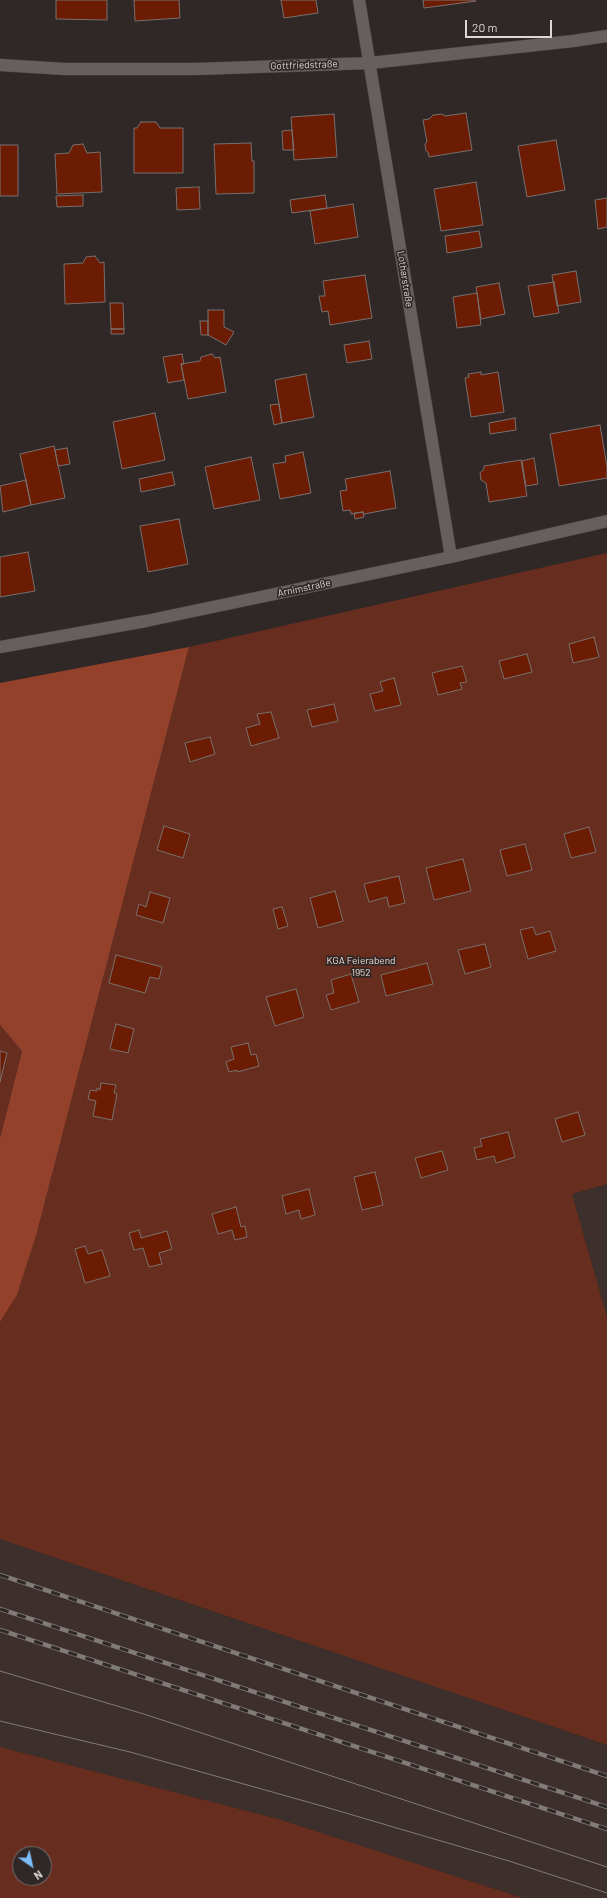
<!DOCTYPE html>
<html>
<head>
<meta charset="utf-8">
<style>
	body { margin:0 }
	#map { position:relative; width:607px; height:1898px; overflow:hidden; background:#2f2827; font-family:Barlow,sans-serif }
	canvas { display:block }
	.north { position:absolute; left:12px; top:1846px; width:40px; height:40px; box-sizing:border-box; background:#2f2827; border:1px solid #746e6d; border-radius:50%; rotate:146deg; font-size:11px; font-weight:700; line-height:16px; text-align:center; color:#dcd8d6 }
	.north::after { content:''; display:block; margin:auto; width:14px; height:18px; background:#7bbef9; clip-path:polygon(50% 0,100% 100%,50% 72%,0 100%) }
	.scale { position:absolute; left:465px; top:20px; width:87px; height:18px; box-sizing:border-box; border:2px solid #dcd8d6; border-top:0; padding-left:5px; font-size:12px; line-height:14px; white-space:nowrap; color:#dcd8d6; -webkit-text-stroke:3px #2f2827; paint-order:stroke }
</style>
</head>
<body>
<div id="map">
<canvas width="607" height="1898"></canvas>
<div class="north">N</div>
<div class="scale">20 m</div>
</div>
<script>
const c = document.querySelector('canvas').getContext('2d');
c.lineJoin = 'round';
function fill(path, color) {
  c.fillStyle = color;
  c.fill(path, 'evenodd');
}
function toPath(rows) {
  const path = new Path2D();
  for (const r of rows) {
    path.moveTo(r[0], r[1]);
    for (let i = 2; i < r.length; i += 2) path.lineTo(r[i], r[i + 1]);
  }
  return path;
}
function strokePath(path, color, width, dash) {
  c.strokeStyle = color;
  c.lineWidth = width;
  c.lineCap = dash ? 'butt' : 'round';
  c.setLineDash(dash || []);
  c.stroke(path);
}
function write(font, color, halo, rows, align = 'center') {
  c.font = font + ' Barlow,sans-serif';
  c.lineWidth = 3.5;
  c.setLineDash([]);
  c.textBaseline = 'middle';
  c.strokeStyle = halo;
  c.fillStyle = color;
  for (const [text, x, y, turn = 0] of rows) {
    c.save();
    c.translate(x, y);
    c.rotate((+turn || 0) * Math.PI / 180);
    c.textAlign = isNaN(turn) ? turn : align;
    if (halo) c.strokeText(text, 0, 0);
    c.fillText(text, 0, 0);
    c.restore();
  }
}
fill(toPath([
	[607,1184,607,1317,572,1194],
	[0,1539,607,1745,607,1898,523,1898,278,1819,0,1747]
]), '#3d302c');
fill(toPath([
	[607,553,607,1184,572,1194,607,1317,607,1745,0,1539,0,1322,17,1295,36,1236,189,647],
	[0,1025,22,1050,0,1138],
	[0,1747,278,1819,523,1898,0,1898],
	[20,1854,44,1854,44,1878,20,1878]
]), '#672e1f');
fill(toPath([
	[189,647,36,1236,17,1295,0,1322,0,1138,22,1051,0,1025,0,683]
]), '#93412a');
const building = toPath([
	[56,0,107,0,107,20,56,19,56,0],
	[134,0,179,0,180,18,135,21,134,0],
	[281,0,316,0,318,13,284,18,281,0],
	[423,0,475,0,476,1,424,8,423,0],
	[466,113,472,150,429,157,428,152,426,151,425,144,427,142,423,120,429,119,433,115,442,114,445,116,466,113],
	[334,114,337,157,294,160,291,117,334,114],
	[141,122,156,122,160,128,183,128,183,173,134,173,134,128,137,128,141,122],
	[292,130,294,150,283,150,282,131,292,130],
	[556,140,565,190,527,197,518,146,556,140],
	[251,143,252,161,254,161,254,193,216,194,214,144,251,143],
	[83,144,87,153,100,152,102,192,57,194,55,154,69,153,73,145,83,144],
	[0,145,18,145,18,196,0,196,0,145],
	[476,182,483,225,441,231,434,189,476,182],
	[199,187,200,209,177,210,176,188,199,187],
	[83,195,83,206,57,207,56,196,83,195],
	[325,195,327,208,292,213,290,200,325,195],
	[607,198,607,227,598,229,595,200,607,198],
	[353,204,358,237,315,244,310,211,353,204],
	[479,231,482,247,447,253,445,236,479,231],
	[95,256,100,263,104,262,105,302,65,304,64,264,83,263,86,257,95,256],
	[576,271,581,302,557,306,552,275,576,271],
	[365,275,372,318,330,325,328,311,322,312,319,296,325,296,323,281,365,275],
	[554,282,559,313,534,317,528,286,554,282],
	[499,283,505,314,481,319,476,287,499,283],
	[477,293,481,325,457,328,453,297,477,293],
	[110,303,123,303,124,329,111,329,110,303],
	[208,310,224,310,224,327,234,332,226,345,208,335,208,310],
	[200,321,208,321,208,335,201,335,200,321],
	[111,329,124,329,124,334,111,334,111,329],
	[369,341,372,359,347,363,344,345,369,341],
	[182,354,184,364,181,364,184,380,168,383,163,357,182,354],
	[212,354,215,358,220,357,226,392,188,399,181,364,200,361,201,357,212,354],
	[481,372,481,375,498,372,504,412,471,417,465,378,469,377,468,374,481,372],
	[306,374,314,417,282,423,275,380,306,374],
	[279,404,282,423,274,425,270,405,279,404],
	[155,413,165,460,122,469,113,422,155,413],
	[515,418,516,430,490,434,489,423,515,418],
	[600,425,607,467,607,478,559,486,550,434,600,425],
	[54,446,65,498,31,505,20,454,54,446],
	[67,448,70,464,58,466,55,450,67,448],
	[303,452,311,493,280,499,273,464,286,462,285,456,303,452],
	[251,457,260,500,214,509,205,467,251,457],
	[534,458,538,484,526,486,522,461,534,458],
	[521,460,527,496,489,502,486,483,481,480,480,473,484,469,484,466,521,460],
	[390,471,396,508,364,514,363,512,351,514,350,510,343,511,340,491,347,490,345,479,390,471],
	[172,472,175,485,141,492,139,479,172,472],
	[26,480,31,505,3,512,0,486,26,480],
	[363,512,364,517,355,519,354,513,363,512],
	[179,519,188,564,148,572,140,526,179,519],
	[28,552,35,591,0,597,0,557,28,552],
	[594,637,599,657,573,663,569,644,594,637],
	[527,654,532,672,504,679,499,661,527,654],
	[462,666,467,682,460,683,462,689,438,695,432,673,462,666],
	[394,678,401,705,375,711,370,694,383,691,380,682,394,678],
	[334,704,338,721,312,727,307,710,334,704],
	[271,712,279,738,251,746,246,728,260,724,257,714,271,712],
	[210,737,215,754,190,762,185,743,210,737],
	[164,826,190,834,183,858,157,850,164,826],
	[589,827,596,852,571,858,564,834,589,827],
	[525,844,532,870,507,876,500,850,525,844],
	[463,859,471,891,434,900,426,868,463,859],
	[399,876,405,903,389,907,387,897,369,902,364,884,399,876],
	[335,891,343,921,318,928,310,898,335,891],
	[150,892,170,898,163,923,136,915,139,904,146,907,150,892],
	[282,907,288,926,278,929,273,909,282,907],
	[533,927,536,935,550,931,556,951,528,959,520,930,533,927],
	[485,944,491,967,465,974,458,950,485,944],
	[116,955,162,967,159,979,150,977,145,993,109,983,116,955],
	[427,963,433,984,386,996,381,975,427,963],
	[351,974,359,1002,331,1010,326,995,334,993,331,980,351,974],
	[296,989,304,1017,275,1026,266,997,296,989],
	[116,1024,134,1029,128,1053,110,1049,116,1024],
	[248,1043,251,1055,256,1054,259,1066,237,1072,237,1070,229,1072,226,1062,234,1059,231,1047,248,1043],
	[0,1051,7,1053,0,1082,0,1051],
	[101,1083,116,1085,114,1093,117,1094,112,1120,93,1116,96,1101,88,1099,90,1090,97,1091,97,1088,100,1090,101,1083],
	[578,1112,585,1135,562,1142,555,1119,578,1112],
	[508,1132,515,1157,496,1163,494,1156,477,1160,474,1148,482,1146,480,1139,508,1132],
	[442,1151,448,1170,421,1178,415,1158,442,1151],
	[375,1172,383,1205,362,1210,354,1177,375,1172],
	[309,1189,315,1215,301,1219,299,1210,286,1214,282,1196,309,1189],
	[236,1207,241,1227,245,1226,247,1237,235,1240,232,1230,218,1234,212,1214,236,1207],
	[139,1230,141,1238,167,1231,172,1249,159,1253,162,1264,149,1267,143,1248,134,1250,129,1233,139,1230],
	[85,1246,88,1254,102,1250,110,1276,85,1283,75,1249,85,1246]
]);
fill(building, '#6c1c03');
strokePath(building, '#78706e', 1);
const street = toPath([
	[359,0,451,557],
	[0,65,65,69,197,69,370,63,573,41,607,36],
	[0,647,146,621,451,557,607,521]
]);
strokePath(street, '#4a4543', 13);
strokePath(street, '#675f5d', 12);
strokePath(toPath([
	[0,1671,147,1715,607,1867],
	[0,1721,130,1752,322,1806,509,1861,607,1893]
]), '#807a79', 1);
const rail = toPath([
	[0,1575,607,1776],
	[0,1609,607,1807],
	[0,1630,607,1829]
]);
strokePath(rail, '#807a79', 4.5);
strokePath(rail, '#2f2827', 3, [9]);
write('10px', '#dcd8d6', '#2f2827', [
	["Gottfriedstraße",304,65,-2],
	["Lotharstraße",405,279,81],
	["Arnimstraße",304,588,-12]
]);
write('10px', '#f2d9d2', '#2f2827', [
	["KGA Feierabend",361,961],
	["1952",361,973]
]);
</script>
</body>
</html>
